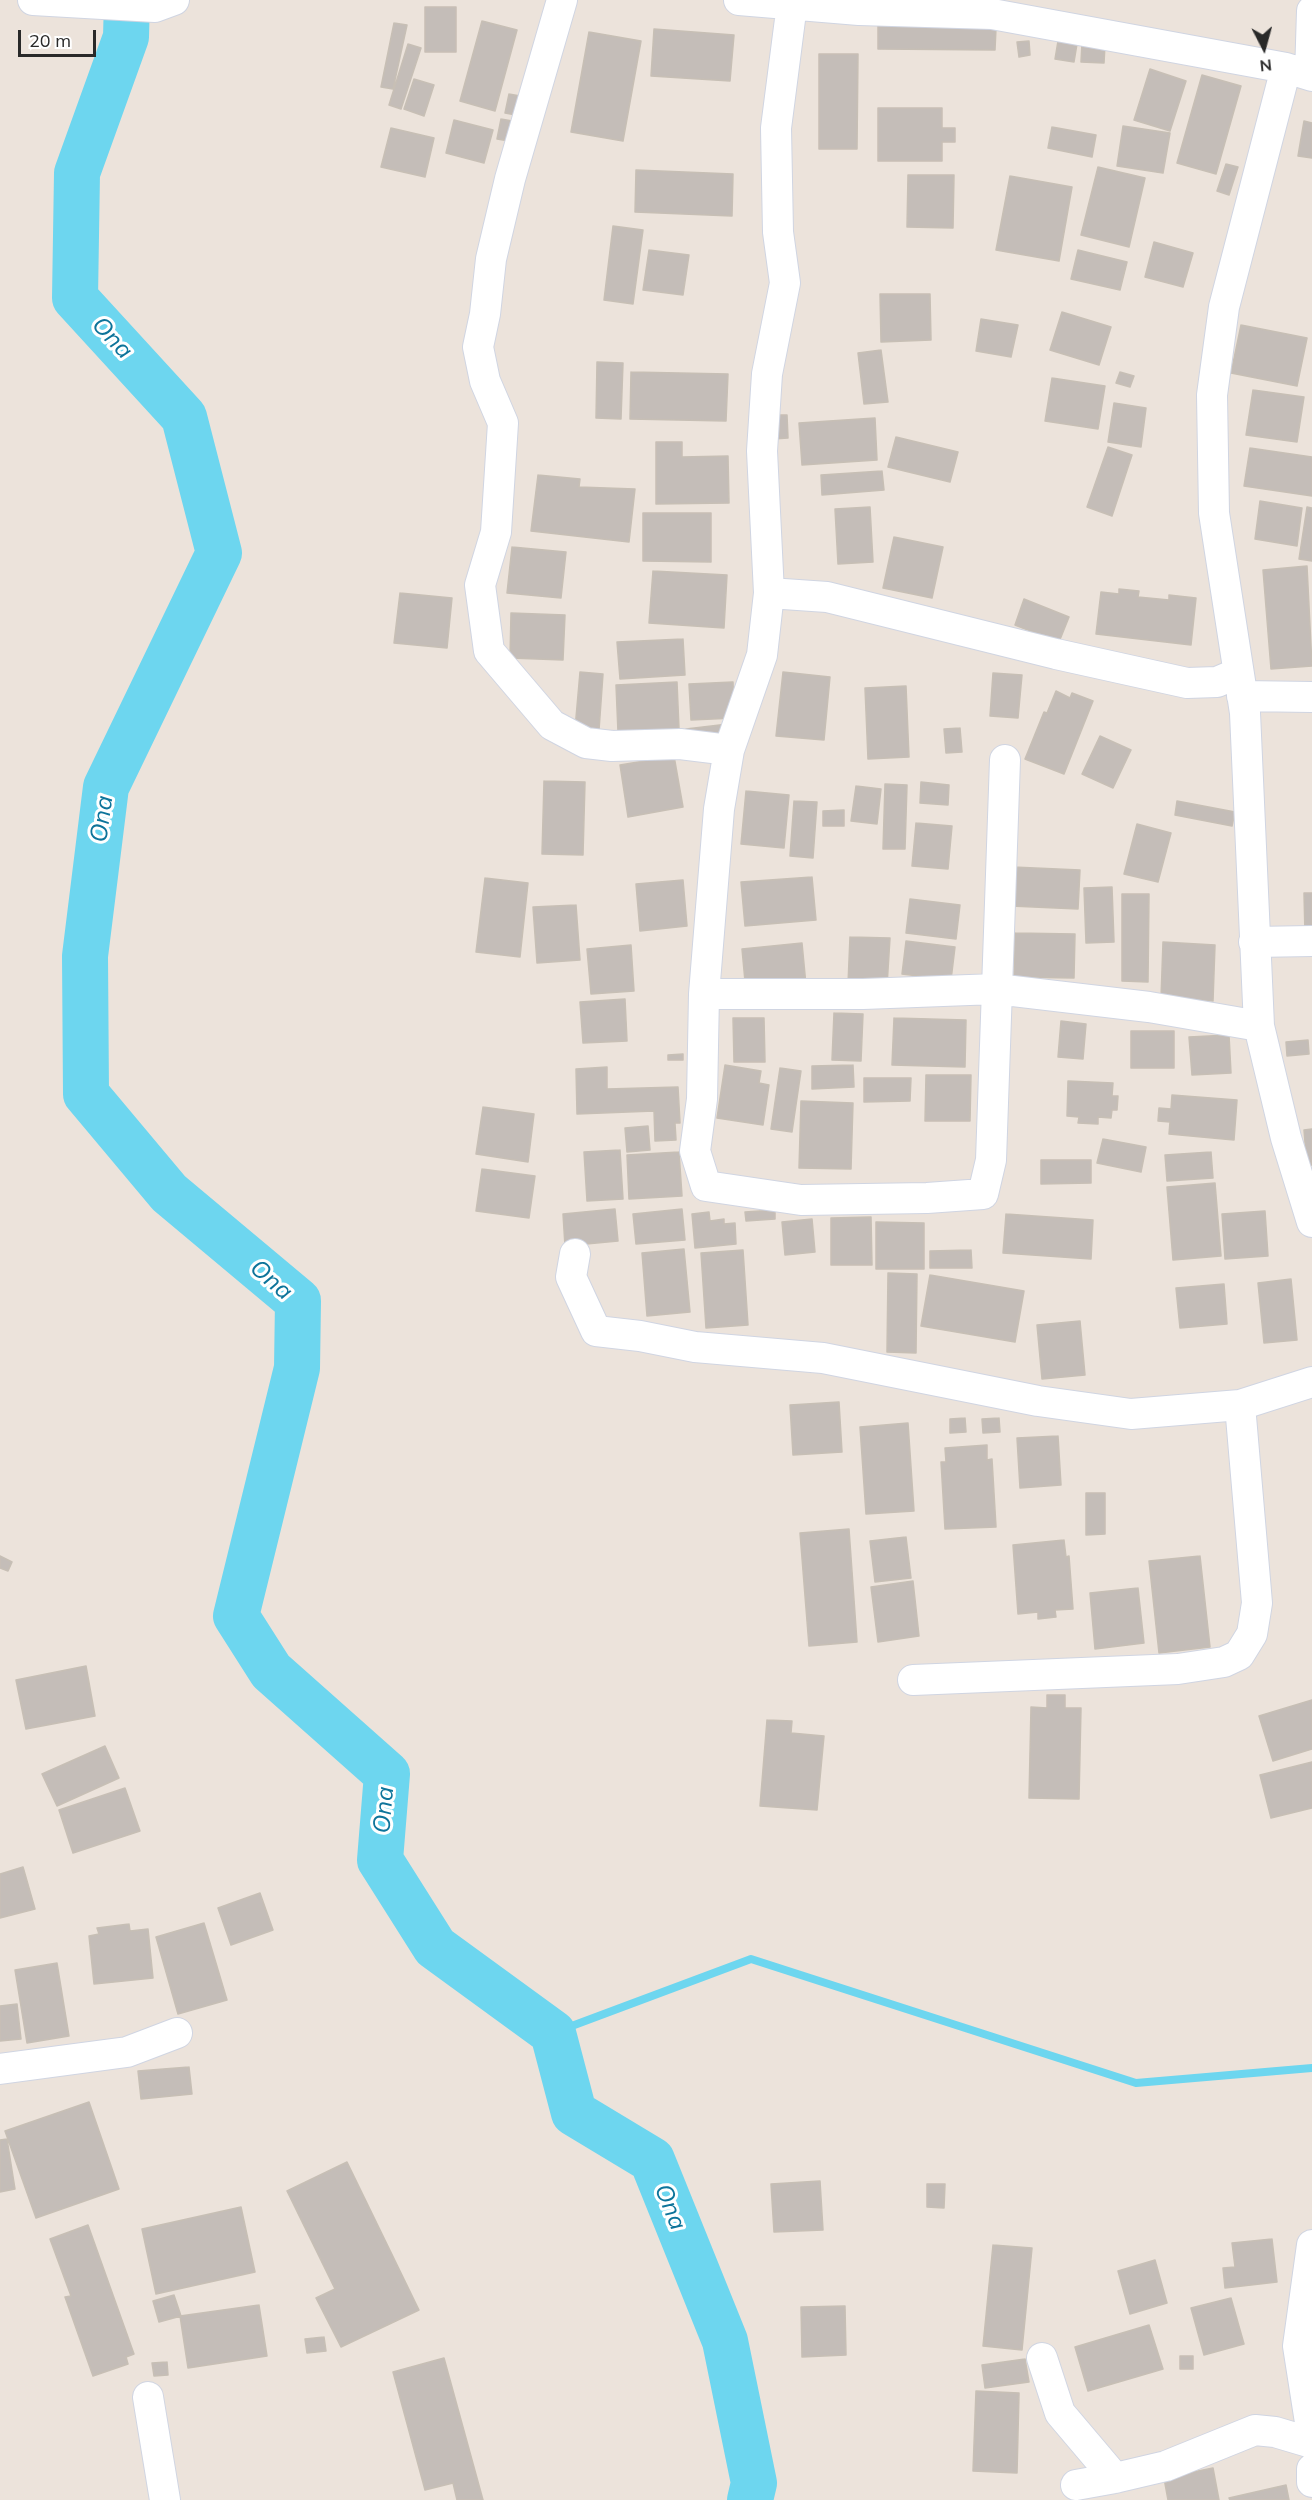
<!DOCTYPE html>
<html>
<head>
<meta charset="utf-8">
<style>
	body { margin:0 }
	#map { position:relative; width:1312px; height:2500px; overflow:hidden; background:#ece3db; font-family:Mulish,sans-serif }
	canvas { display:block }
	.north { position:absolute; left:1234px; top:18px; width:60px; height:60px; -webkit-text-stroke:4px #fff; paint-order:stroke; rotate:174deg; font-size:16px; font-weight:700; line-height:24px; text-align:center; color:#292929 }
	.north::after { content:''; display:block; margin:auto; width:21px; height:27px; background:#292929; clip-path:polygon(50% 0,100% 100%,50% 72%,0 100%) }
	.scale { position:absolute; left:18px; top:30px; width:78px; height:27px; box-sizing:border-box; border:3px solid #292929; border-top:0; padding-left:8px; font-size:18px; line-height:21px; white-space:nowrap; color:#292929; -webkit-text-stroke:4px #fff; paint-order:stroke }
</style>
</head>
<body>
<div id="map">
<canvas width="1312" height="2500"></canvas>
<div class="north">N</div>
<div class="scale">20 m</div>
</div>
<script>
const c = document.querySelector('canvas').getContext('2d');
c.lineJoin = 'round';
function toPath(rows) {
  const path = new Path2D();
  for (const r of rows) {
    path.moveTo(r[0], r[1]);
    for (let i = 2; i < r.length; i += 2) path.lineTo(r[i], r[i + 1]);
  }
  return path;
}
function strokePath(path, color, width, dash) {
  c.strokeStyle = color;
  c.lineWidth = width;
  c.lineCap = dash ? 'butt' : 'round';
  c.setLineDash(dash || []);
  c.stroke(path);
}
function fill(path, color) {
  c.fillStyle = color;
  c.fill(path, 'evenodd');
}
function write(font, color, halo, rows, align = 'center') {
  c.font = font + ' Mulish,sans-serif';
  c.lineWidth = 6;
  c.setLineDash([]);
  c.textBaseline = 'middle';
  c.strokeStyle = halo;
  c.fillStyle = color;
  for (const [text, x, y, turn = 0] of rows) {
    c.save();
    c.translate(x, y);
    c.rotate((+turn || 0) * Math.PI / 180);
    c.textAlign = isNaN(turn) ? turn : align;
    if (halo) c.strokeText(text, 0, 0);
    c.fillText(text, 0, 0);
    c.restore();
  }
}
strokePath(toPath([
	[553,2033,751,1959,1136,2083,1312,2068]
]), '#6dd6ef', 8);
strokePath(toPath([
	[127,0,126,37,77,173,75,298,184,417,219,553,106,787,85,956,86,1094,169,1193,298,1301,297,1368,236,1616,271,1671,387,1774,380,1860,435,1947,553,2033,574,2113,652,2160,725,2341,754,2483,750,2500]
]), '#6dd6ef', 46);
const building = toPath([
	[425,7,456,7,456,52,425,52,425,7],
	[482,21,517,30,495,111,460,101,482,21],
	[394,23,407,25,393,89,381,87,394,23],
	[878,26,996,28,995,50,878,49,878,26],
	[654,29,734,35,730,81,651,76,654,29],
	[589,32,641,41,623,141,571,132,589,32],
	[1029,41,1030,55,1019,57,1017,42,1029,41],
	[1058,41,1077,44,1074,62,1055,59,1058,41],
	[1082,43,1105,45,1104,63,1081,62,1082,43],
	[408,44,421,48,401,109,389,105,408,44],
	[819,54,858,54,857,149,819,149,819,54],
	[1150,69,1186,81,1170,131,1134,120,1150,69],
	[1202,75,1241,86,1216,174,1177,163,1202,75],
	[414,79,434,85,424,116,404,109,414,79],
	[509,94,520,96,516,115,505,113,509,94],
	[878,108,942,108,942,128,955,128,955,142,942,142,942,161,878,161,878,108],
	[501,119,512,121,509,141,497,139,501,119],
	[454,120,493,130,484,163,446,153,454,120],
	[1304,121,1312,123,1312,158,1298,156,1304,121],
	[1123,126,1170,133,1163,173,1117,166,1123,126],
	[1052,127,1096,135,1092,157,1048,148,1052,127],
	[391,128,434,138,425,177,381,167,391,128],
	[1226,164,1238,167,1229,195,1217,191,1226,164],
	[1098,167,1145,178,1129,247,1081,235,1098,167],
	[636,170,733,174,732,216,635,212,636,170],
	[908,175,954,175,953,228,907,227,908,175],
	[1010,176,1072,187,1059,261,996,250,1010,176],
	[613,226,643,230,633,304,604,300,613,226],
	[1154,242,1193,253,1183,287,1145,277,1154,242],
	[649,250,689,255,683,295,643,290,649,250],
	[1078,250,1127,262,1120,290,1071,279,1078,250],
	[880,294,930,294,931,340,881,342,880,294],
	[1062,312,1111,327,1099,365,1050,350,1062,312],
	[981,319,1018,325,1011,357,976,351,981,319],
	[1241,325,1307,338,1297,386,1231,373,1241,325],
	[881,350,888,402,864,404,858,353,881,350],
	[597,362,623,363,621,419,596,418,597,362],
	[631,372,728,374,726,421,630,419,631,372],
	[1120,372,1134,376,1130,387,1116,383,1120,372],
	[1052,378,1105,386,1098,429,1045,421,1052,378],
	[1253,390,1304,397,1297,442,1246,435,1253,390],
	[1114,403,1146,408,1141,447,1108,442,1114,403],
	[772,415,787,415,788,438,773,439,772,415],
	[875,418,877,460,802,465,799,423,875,418],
	[896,437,958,452,950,482,888,467,896,437],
	[656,442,682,442,682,457,728,456,729,503,656,504,656,442],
	[1108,447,1132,455,1112,516,1087,507,1108,447],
	[1250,448,1312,457,1312,496,1244,486,1250,448],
	[882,471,884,490,822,495,821,475,882,471],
	[538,475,580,479,579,487,635,489,629,542,531,531,538,475],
	[1260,501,1302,508,1297,546,1255,539,1260,501],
	[870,507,873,562,838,564,835,509,870,507],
	[1307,507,1312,508,1312,561,1299,559,1307,507],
	[643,513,711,513,711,562,643,561,643,513],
	[894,537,943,547,932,598,883,588,894,537],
	[512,547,566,552,561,598,507,593,512,547],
	[1307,566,1312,666,1271,669,1263,570,1307,566],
	[653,571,727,575,724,628,649,623,653,571],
	[1119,589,1139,591,1138,597,1169,600,1169,595,1196,598,1191,645,1096,634,1101,592,1119,594,1119,589],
	[400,593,452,598,447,648,394,643,400,593],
	[1024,599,1069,617,1059,642,1015,625,1024,599],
	[511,613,565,615,563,660,510,658,511,613],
	[683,639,685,675,620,679,617,642,683,639],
	[580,672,603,674,599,730,575,729,580,672],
	[783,672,830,677,824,740,776,736,783,672],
	[993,673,1022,675,1018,718,990,716,993,673],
	[677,682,679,729,618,732,616,685,677,682],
	[733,682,734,718,691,720,689,684,733,682],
	[906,686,909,757,868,759,865,688,906,686],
	[1056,691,1070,698,1072,693,1093,701,1064,774,1025,759,1044,712,1047,713,1056,691],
	[728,724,730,738,687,744,686,729,728,724],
	[960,728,962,752,946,753,944,729,960,728],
	[1100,736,1131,750,1113,788,1082,774,1100,736],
	[674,756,683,807,628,817,620,765,674,756],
	[544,781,585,782,583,855,542,854,544,781],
	[921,782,949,785,948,805,920,803,921,782],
	[885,784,907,785,905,849,883,849,885,784],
	[856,786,881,789,877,824,851,821,856,786],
	[746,791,789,795,784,848,741,844,746,791],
	[794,801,817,802,813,858,790,856,794,801],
	[1177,801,1235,812,1232,826,1175,815,1177,801],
	[844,810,844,826,823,826,823,811,844,810],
	[916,823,952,826,948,869,912,866,916,823],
	[1137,824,1171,833,1158,882,1124,874,1137,824],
	[1013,867,1080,870,1078,909,1011,906,1013,867],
	[812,877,816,920,745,926,741,882,812,877],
	[485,878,528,883,520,957,476,952,485,878],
	[683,880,687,926,640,931,636,884,683,880],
	[1112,887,1114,942,1086,943,1084,888,1112,887],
	[1304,893,1312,893,1312,935,1305,935,1304,893],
	[1122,894,1149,894,1148,982,1122,981,1122,894],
	[910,899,960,905,956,939,906,933,910,899],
	[576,905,580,960,537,963,533,907,576,905],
	[1015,933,1075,934,1074,978,1014,977,1015,933],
	[850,937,890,938,887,986,848,984,850,937],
	[906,941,955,947,951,980,902,974,906,941],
	[1163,942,1215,945,1213,1001,1161,998,1163,942],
	[802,943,806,985,746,992,742,949,802,943],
	[631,945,634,991,591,994,587,949,631,945],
	[625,999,627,1041,583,1043,580,1002,625,999],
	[834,1013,863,1014,861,1061,832,1060,834,1013],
	[733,1018,764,1018,765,1062,734,1062,733,1018],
	[894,1018,966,1020,965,1067,892,1065,894,1018],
	[1061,1021,1086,1024,1083,1059,1058,1057,1061,1021],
	[1131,1031,1174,1031,1174,1068,1131,1068,1131,1031],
	[1229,1035,1231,1073,1192,1075,1189,1037,1229,1035],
	[1308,1040,1309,1054,1287,1056,1286,1042,1308,1040],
	[683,1054,683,1060,668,1060,668,1055,683,1054],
	[725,1065,761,1071,759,1083,769,1085,763,1125,717,1118,725,1065],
	[853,1065,854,1087,812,1089,812,1066,853,1065],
	[607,1067,607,1089,678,1087,680,1123,675,1123,676,1140,655,1141,654,1111,577,1114,576,1069,607,1067],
	[780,1068,801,1071,792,1132,771,1129,780,1068],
	[926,1075,971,1075,970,1121,925,1121,926,1075],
	[864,1078,911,1078,910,1101,864,1102,864,1078],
	[1068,1081,1113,1083,1112,1096,1118,1096,1117,1110,1112,1110,1111,1118,1098,1117,1098,1124,1078,1123,1079,1117,1067,1116,1068,1081],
	[1172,1095,1237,1100,1234,1140,1169,1134,1170,1122,1158,1121,1159,1108,1171,1109,1172,1095],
	[801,1101,853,1103,851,1169,799,1168,801,1101],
	[483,1107,534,1114,528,1162,476,1154,483,1107],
	[648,1126,650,1150,627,1152,625,1128,648,1126],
	[1312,1129,1312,1165,1307,1166,1304,1130,1312,1129],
	[1103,1139,1146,1147,1141,1172,1097,1163,1103,1139],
	[620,1150,623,1199,587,1201,584,1152,620,1150],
	[679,1152,682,1196,629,1199,627,1155,679,1152],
	[1211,1152,1213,1178,1167,1181,1165,1155,1211,1152],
	[1041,1160,1091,1160,1091,1183,1041,1184,1041,1160],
	[482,1169,535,1176,529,1218,476,1211,482,1169],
	[1215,1183,1221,1256,1173,1260,1167,1187,1215,1183],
	[615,1209,618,1241,565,1246,563,1214,615,1209],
	[682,1209,685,1240,636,1244,633,1214,682,1209],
	[775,1210,775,1219,746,1221,745,1212,775,1210],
	[1265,1211,1268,1256,1225,1259,1222,1214,1265,1211],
	[709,1212,710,1221,724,1219,724,1224,735,1223,736,1244,695,1248,692,1214,709,1212],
	[1006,1214,1093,1220,1091,1259,1003,1253,1006,1214],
	[871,1217,872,1265,831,1265,831,1218,871,1217],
	[812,1219,815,1252,785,1255,782,1222,812,1219],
	[876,1222,924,1223,924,1269,876,1269,876,1222],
	[684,1249,690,1312,647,1316,642,1253,684,1249],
	[743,1250,748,1325,706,1328,701,1253,743,1250],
	[971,1250,972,1268,930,1268,930,1251,971,1250],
	[888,1273,917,1274,916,1353,887,1352,888,1273],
	[930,1275,1024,1291,1015,1342,921,1326,930,1275],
	[1291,1279,1297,1340,1264,1343,1258,1283,1291,1279],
	[1224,1284,1227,1324,1180,1328,1176,1288,1224,1284],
	[1080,1321,1085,1375,1042,1379,1037,1325,1080,1321],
	[839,1402,842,1452,793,1455,790,1405,839,1402],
	[965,1418,966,1432,950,1433,950,1419,965,1418],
	[999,1418,1000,1432,983,1433,982,1419,999,1418],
	[908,1423,914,1511,866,1514,860,1427,908,1423],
	[1058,1436,1061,1485,1020,1488,1017,1438,1058,1436],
	[987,1445,987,1460,992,1459,996,1527,945,1529,941,1462,946,1462,945,1448,987,1445],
	[1086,1493,1105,1493,1105,1534,1086,1535,1086,1493],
	[849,1529,857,1642,809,1646,800,1533,849,1529],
	[906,1537,911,1578,875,1582,870,1541,906,1537],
	[1064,1540,1066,1557,1069,1556,1073,1609,1055,1610,1056,1617,1038,1619,1038,1612,1018,1614,1013,1545,1064,1540],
	[0,1556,12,1562,8,1571,0,1568,0,1556],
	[1200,1556,1210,1647,1159,1653,1149,1561,1200,1556],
	[913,1581,919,1636,878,1642,871,1587,913,1581],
	[1138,1588,1144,1643,1095,1649,1090,1593,1138,1588],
	[86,1666,95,1716,26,1729,16,1680,86,1666],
	[1047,1695,1065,1695,1065,1708,1081,1708,1079,1799,1029,1798,1031,1707,1047,1708,1047,1695],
	[1312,1700,1312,1749,1273,1761,1259,1716,1312,1700],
	[767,1720,792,1721,791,1733,824,1736,817,1810,760,1806,767,1720],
	[105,1746,119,1778,57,1806,42,1774,105,1746],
	[1312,1762,1312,1808,1271,1818,1260,1775,1312,1762],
	[125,1788,140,1831,73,1853,59,1810,125,1788],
	[23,1867,35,1909,0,1918,0,1874,23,1867],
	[260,1893,273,1930,231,1945,218,1908,260,1893],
	[204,1923,227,2000,178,2014,156,1937,204,1923],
	[129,1924,130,1931,148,1929,153,1978,94,1984,89,1936,99,1934,97,1928,129,1924],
	[57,1963,69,2036,27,2043,15,1970,57,1963],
	[17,2004,21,2039,0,2041,0,2006,17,2004],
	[189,2067,192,2094,141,2099,138,2071,189,2067],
	[89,2102,119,2189,36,2218,5,2131,89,2102],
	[7,2139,15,2189,0,2192,0,2140,7,2139],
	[347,2162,419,2310,341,2347,316,2298,335,2289,287,2191,347,2162],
	[820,2181,823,2230,774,2232,771,2184,820,2181],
	[927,2184,945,2184,944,2208,927,2207,927,2184],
	[241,2207,255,2272,156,2294,142,2229,241,2207],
	[88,2225,134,2354,126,2357,128,2364,93,2376,65,2297,71,2296,50,2239,88,2225],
	[1272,2239,1277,2282,1225,2288,1223,2268,1235,2267,1232,2243,1272,2239],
	[993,2245,1032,2248,1022,2350,983,2346,993,2245],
	[1155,2260,1167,2303,1130,2314,1118,2271,1155,2260],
	[174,2295,181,2316,159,2322,153,2301,174,2295],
	[1231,2298,1244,2344,1204,2355,1191,2308,1231,2298],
	[259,2305,267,2356,188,2368,180,2316,259,2305],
	[845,2306,846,2355,802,2357,801,2307,845,2306],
	[1149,2325,1163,2369,1088,2391,1075,2347,1149,2325],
	[324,2337,326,2351,307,2353,305,2339,324,2337],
	[1180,2356,1193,2356,1193,2369,1180,2369,1180,2356],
	[444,2358,483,2500,457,2500,453,2483,425,2490,393,2372,444,2358],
	[1025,2359,1029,2382,985,2388,982,2365,1025,2359],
	[167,2362,168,2375,154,2376,152,2363,167,2362],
	[976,2391,1019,2393,1017,2473,973,2471,976,2391],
	[1213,2468,1219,2500,1168,2500,1164,2478,1213,2468],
	[1286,2485,1289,2500,1230,2500,1229,2498,1286,2485]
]);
fill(building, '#c4bdb8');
strokePath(building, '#c7bfb5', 1.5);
const street = toPath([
	[33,0,155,7,174,0],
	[562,0,510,179,491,259,485,314,478,347,485,381,503,423,496,532,480,585,489,651,552,725,586,743,612,746,680,744,729,750],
	[739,0,859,10,992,14,1286,68,1312,76],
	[792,4,776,128,778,232,785,283,767,374,762,451,769,593,762,655,729,750,719,809,704,994,702,1099,695,1151,706,1186,801,1200,927,1198,983,1194,991,1160,1005,760],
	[1286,68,1224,307,1212,395,1214,513,1245,713,1259,1026,1286,1138,1312,1222],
	[1310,75,1312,11],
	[769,593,827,597,1056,654,1187,683,1217,682,1238,673],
	[1242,696,1312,697],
	[1254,942,1312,941],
	[704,994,863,994,996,989,1149,1007,1259,1026],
	[575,1254,571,1277,596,1331,640,1336,695,1347,823,1358,1038,1401,1131,1414,1240,1405,1312,1382],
	[913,1680,1178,1669,1224,1662,1239,1655,1252,1634,1257,1603,1240,1405],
	[0,2069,127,2052,177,2033],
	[1312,2245,1298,2346,1312,2435],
	[1042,2358,1060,2413,1115,2478],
	[148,2397,165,2500],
	[1312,2469,1312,2482],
	[1076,2485,1115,2478,1166,2466,1255,2430,1275,2432,1312,2443]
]);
strokePath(street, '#d0d5e2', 32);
strokePath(street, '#fff', 30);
write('italic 24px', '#0d749a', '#fff', [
	["Ona",112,338,47],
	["Ona",102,819,-82],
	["Ona",271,1280,41],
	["Ona",384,1810,-85],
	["Ona",670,2207,68]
]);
</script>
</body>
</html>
